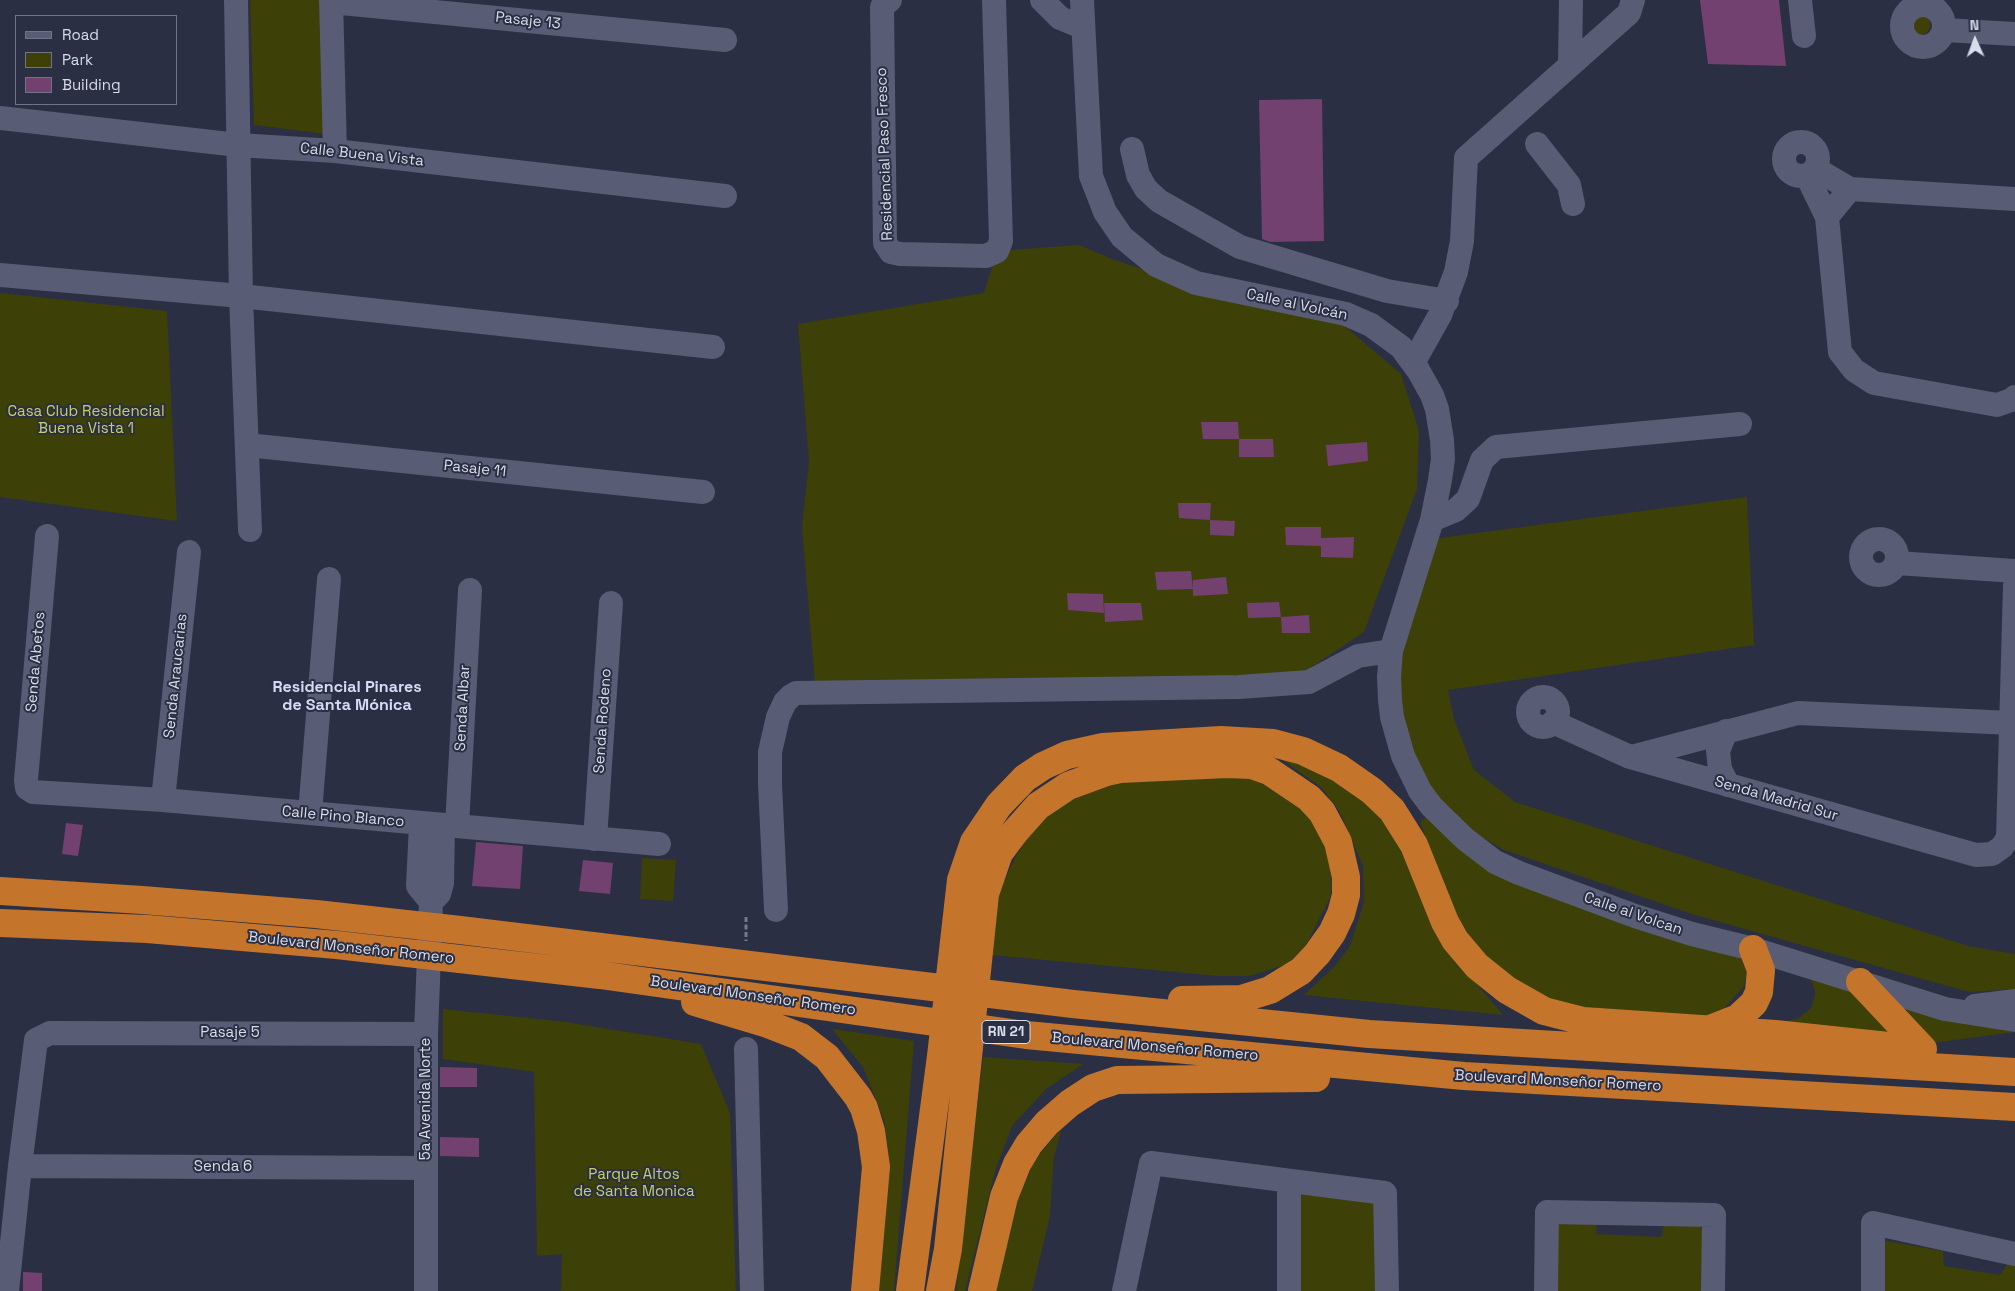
<!DOCTYPE html>
<html>
<head>
<meta charset="utf-8">
<style>
	body { margin:0 }
	#map { position:relative; width:2015px; height:1291px; overflow:hidden; background:#2b2f43; font-family:"Space Grotesk",sans-serif }
	canvas { display:block }
	.legend { position:absolute; left:15px; top:15px; width:162px; height:90px; box-sizing:border-box; background:#2b2f43; border:1px solid #717485; margin:0; padding:6px 9px; list-style:none; font-size:15px; color:#d9dce9 }
	.legend li { display:flex; align-items:center; gap:10px; height:25px }
	.legend b { width:25px; border:1px solid #717485 }
	.north { position:absolute; left:1950px; top:15px; width:50px; height:50px; -webkit-text-stroke:4px #2b2f43; paint-order:stroke; rotate:358deg; font-size:14px; font-weight:700; line-height:20px; text-align:center; color:#d9dce9 }
	.north::after { content:''; display:block; margin:auto; width:18px; height:22px; background:#d9dce9; clip-path:polygon(50% 0,100% 100%,50% 72%,0 100%) }
</style>
</head>
<body>
<div id="map">
<canvas width="2015" height="1291"></canvas>
<ul class="legend">
<li><b style="height:6px;background:#585c74"></b>Road</li>
<li><b style="height:14px;background:#3d4007"></b>Park</li>
<li><b style="height:14px;background:#72416f"></b>Building</li>
</ul>
<div class="north">N</div>
</div>
<script>
const c = document.querySelector('canvas').getContext('2d');
c.lineJoin = 'round';
function fill(path, color) {
  c.fillStyle = color;
  c.fill(path, 'evenodd');
}
function toPath(rows) {
  const path = new Path2D();
  for (const r of rows) {
    if (r.length === 3) {
      path.moveTo(r[0] + r[2], r[1]);
      path.arc(r[0], r[1], r[2], 0, 2 * Math.PI);
      continue;
    }
    path.moveTo(r[0], r[1]);
    for (let i = 2; i < r.length; i += 2) path.lineTo(r[i], r[i + 1]);
  }
  return path;
}
function strokePath(path, color, width, dash) {
  c.strokeStyle = color;
  c.lineWidth = width;
  c.lineCap = dash ? 'butt' : 'round';
  c.setLineDash(dash || []);
  c.stroke(path);
}
function write(font, color, halo, rows, align = 'center') {
  c.font = font + ' "Space Grotesk",sans-serif';
  c.lineWidth = 4;
  c.setLineDash([]);
  c.textBaseline = 'middle';
  c.strokeStyle = halo;
  c.fillStyle = color;
  for (const [text, x, y, turn = 0] of rows) {
    c.save();
    c.translate(x, y);
    c.rotate((+turn || 0) * Math.PI / 180);
    c.textAlign = isNaN(turn) ? turn : align;
    if (halo) c.strokeText(text, 0, 0);
    c.fillText(text, 0, 0);
    c.restore();
  }
}
fill(toPath([
	[250,0,331,0,334,135,254,125],
	[1918,24,12],
	[1079,245,1112,259,1239,302,1342,324,1401,374,1419,431,1417,489,1364,632,1295,678,815,683,802,528,809,461,798,324,984,293,997,251],
	[0,293,167,311,177,521,0,497],
	[1747,497,1754,645,1448,690,1454,719,1474,770,1515,802,1968,946,2015,954,2015,989,1969,992,1695,915,1504,850,1468,829,1432,796,1410,752,1396,694,1402,643,1432,539],
	[1281,759,1333,774,1376,809,1406,845,1472,978,1503,1015,1304,995,1335,966,1350,946,1364,902,1363,866,1339,810,1321,787],
	[1247,774,1308,809,1322,836,1330,866,1332,887,1330,898,1306,945,1288,964,1249,976,1218,976,991,955,995,912,1002,886,1016,856,1027,839,1049,815,1068,802,1112,782],
	[1428,816,1455,842,1740,947,1747,973,1744,986,1724,1009,1712,1016,1687,1020,1567,1006,1522,986,1475,950,1449,903,1420,822],
	[642,858,676,860,673,901,640,899],
	[1805,973,1859,984,1916,1046,1770,1026,1799,1018,1811,1008,1815,996,1815,990,1811,980],
	[1890,1004,2015,1023,2015,1032,1925,1044],
	[443,1009,566,1022,701,1044,730,1113,736,1291,561,1291,562,1254,537,1256,534,1072,443,1059],
	[832,1029,914,1041,894,1291,878,1291,885,1185,889,1155,884,1120,863,1067],
	[983,1057,1083,1064,1046,1089,1012,1126,996,1168,965,1291,956,1291],
	[1062,1128,1054,1156,1050,1216,1032,1291,992,1291,1014,1212,1031,1164],
	[1296,1192,1374,1203,1378,1291,1294,1291],
	[1563,1217,1597,1220,1596,1234,1661,1237,1665,1222,1700,1226,1705,1238,1705,1291,1556,1291,1552,1229],
	[1886,1241,1943,1251,1944,1266,2000,1275,2008,1263,2015,1265,2015,1291,1881,1291,1880,1254]
]), '#3d4007');
fill(toPath([
	[1700,0,1779,0,1786,66,1708,64],
	[1322,99,1324,241,1270,242,1262,239,1259,100],
	[1201,422,1238,422,1239,439,1203,439],
	[1239,439,1273,439,1274,457,1239,457],
	[1367,442,1368,461,1328,466,1326,445],
	[1178,503,1211,503,1210,520,1179,518],
	[1210,520,1235,521,1234,536,1210,535],
	[1285,527,1321,527,1321,546,1286,545],
	[1354,537,1353,558,1321,557,1321,538],
	[1191,571,1193,589,1193,580,1226,577,1228,594,1193,596,1193,589,1157,590,1155,572],
	[1067,593,1103,594,1104,613,1068,610],
	[1279,602,1281,617,1248,618,1247,603],
	[1104,603,1141,603,1143,620,1105,622],
	[1309,615,1310,633,1282,633,1281,617],
	[66,823,83,825,78,856,62,854],
	[476,842,523,846,520,889,472,886],
	[583,860,613,863,610,894,579,891],
	[440,1067,477,1068,477,1087,440,1087],
	[440,1137,479,1138,479,1157,440,1156],
	[23,1272,42,1273,42,1291,23,1291]
]), '#72416f');
strokePath(toPath([
	[746,917,746,941]
]), '#75798a', 3, [5, 2.5]);
strokePath(toPath([
	[236,0,241,296,250,530],
	[331,0,335,151],
	[890,0,882,7,885,243,891,252,900,254,986,256,997,251,1001,241,994,0],
	[1042,0,1060,18,1082,27],
	[1082,0,1091,176,1105,212,1122,237,1156,265,1196,283,1346,314,1371,325,1401,347,1418,370,1432,395,1437,409,1442,440,1443,459,1440,480,1432,520,1391,651,1389,677,1390,700,1392,717,1403,756,1420,791,1432,807,1465,839,1495,862,1519,873,1635,916,1692,934,1753,949,1945,1009,2015,1020],
	[1800,0,1804,36],
	[331,2,725,40],
	[1923,26,21],
	[1945,30,2015,34],
	[1570,65,1571,0],
	[0,118,238,145,335,151,725,196],
	[1801,159,17],
	[1537,144,1569,185,1573,204],
	[1132,149,1138,175,1146,189,1159,201,1240,247,1387,291,1447,301],
	[1816,169,1850,189,2015,199],
	[1807,176,1827,217],
	[1850,189,1827,217,1840,352,1854,370,1874,383,1997,405,2014,399,2015,397],
	[0,275,241,296,713,347],
	[1413,363,1440,315,1456,272,1462,241,1466,158,1629,13,1633,0],
	[247,445,703,492],
	[1432,520,1456,510,1468,499,1482,460,1496,447,1740,424],
	[47,536,26,780,27,788,33,792,163,800,659,844],
	[1879,557,18],
	[1897,563,2015,571],
	[1543,712,15],
	[1553,722,1630,757,1976,855,1992,854,2002,847,2008,838,2015,585],
	[1726,731,1718,751,1720,769,1728,785],
	[1631,757,1798,713,2011,723],
	[163,800,189,552],
	[310,813,329,579],
	[421,824,418,886,431,902],
	[457,826,470,590],
	[595,839,611,603],
	[431,902,439,894,442,883,443,826],
	[776,910,770,784,770,752,778,717,785,702,791,696,796,693,1239,687,1309,682,1358,656,1391,651],
	[1975,1006,2015,1001],
	[746,1049,752,1291],
	[20,1166,426,1168],
	[1289,1181,1289,1291],
	[7,1291,20,1166,36,1040,50,1033,426,1034],
	[426,1291,426,1034,431,902],
	[1124,1291,1151,1163,1385,1193,1387,1291],
	[1546,1291,1547,1212,1714,1215,1713,1291],
	[1873,1291,1873,1223,2015,1254]
]), '#585c74', 24);
strokePath(toPath([
	[0,891,142,900,316,914,460,930,1073,1004,1369,1034,2015,1072],
	[0,923,147,929,337,945,600,975,1026,1035,1464,1076,2015,1107],
	[1860,982,1923,1049],
	[695,1002,765,1023,801,1037,827,1057,858,1097,864,1108,871,1131,876,1167,865,1291],
	[1710,1029,1738,1018,1754,1003,1759,992,1761,970,1753,949],
	[910,1291,941,1056,961,880,974,842,999,805,1025,778,1043,766,1067,755,1103,747,1221,740,1273,743,1303,751,1339,768,1372,791,1392,810,1414,845,1445,922,1455,940,1477,966,1507,990,1544,1011,1583,1021,1775,1034,1907,1048],
	[940,1291,948,1249,985,894,999,853,1014,833,1038,806,1068,786,1106,772,1120,769,1227,764,1252,765,1269,771,1309,798,1322,812,1338,842,1346,877,1346,895,1341,914,1332,933,1317,954,1301,971,1270,990,1241,999,1182,1000],
	[982,1291,1004,1197,1017,1164,1029,1144,1047,1123,1070,1103,1093,1088,1117,1080,1316,1078]
]), '#c5752b', 28);
for (const [x, y, w] of [
	[1006,1032,48]
]) {
  const box = new Path2D();
  box.roundRect(x - w / 2, y - 11.5, w, 23, 4);
  c.fillStyle = '#2b2f43';
  c.fill(box);
  strokePath(box, '#d9dce9', 1);
}
write('bold 14px', '#d9dce9', null, [
	["RN 21",1006,1032]
]);
write('15px', '#d9dce9', '#2b2f43', [
	["Pasaje 13",528,21,6],
	["Residencial Paso Fresco",885,154,-92],
	["Calle Buena Vista",362,155,6],
	["Calle al Volcán",1297,305,12],
	["Pasaje 11",475,469,6],
	["Senda Abetos",36,662,-85],
	["Senda Araucarias",176,676,-84],
	["Senda Albar",463,708,-87],
	["Senda Rodeno",603,721,-86],
	["Senda Madrid Sur",1776,799,16],
	["Calle Pino Blanco",343,817,5],
	["Calle al Volcan",1633,914,19],
	["Boulevard Monseñor Romero",351,948,6],
	["Boulevard Monseñor Romero",753,996,8],
	["Pasaje 5",230,1033],
	["Boulevard Monseñor Romero",1155,1047,5],
	["Boulevard Monseñor Romero",1558,1081,3],
	["5a Avenida Norte",426,1099,-90],
	["Senda 6",223,1167]
]);
write('15px', '#c7cf6b', '#2b2f43', [
	["Casa Club Residencial",86,412],
	["Buena Vista 1",86,429],
	["Parque Altos",634,1175],
	["de Santa Monica",634,1192]
]);
write('bold 16px', '#d5daf6', '#2b2f43', [
	["Residencial Pinares",347,688],
	["de Santa Mónica",347,706]
]);
</script>
</body>
</html>
